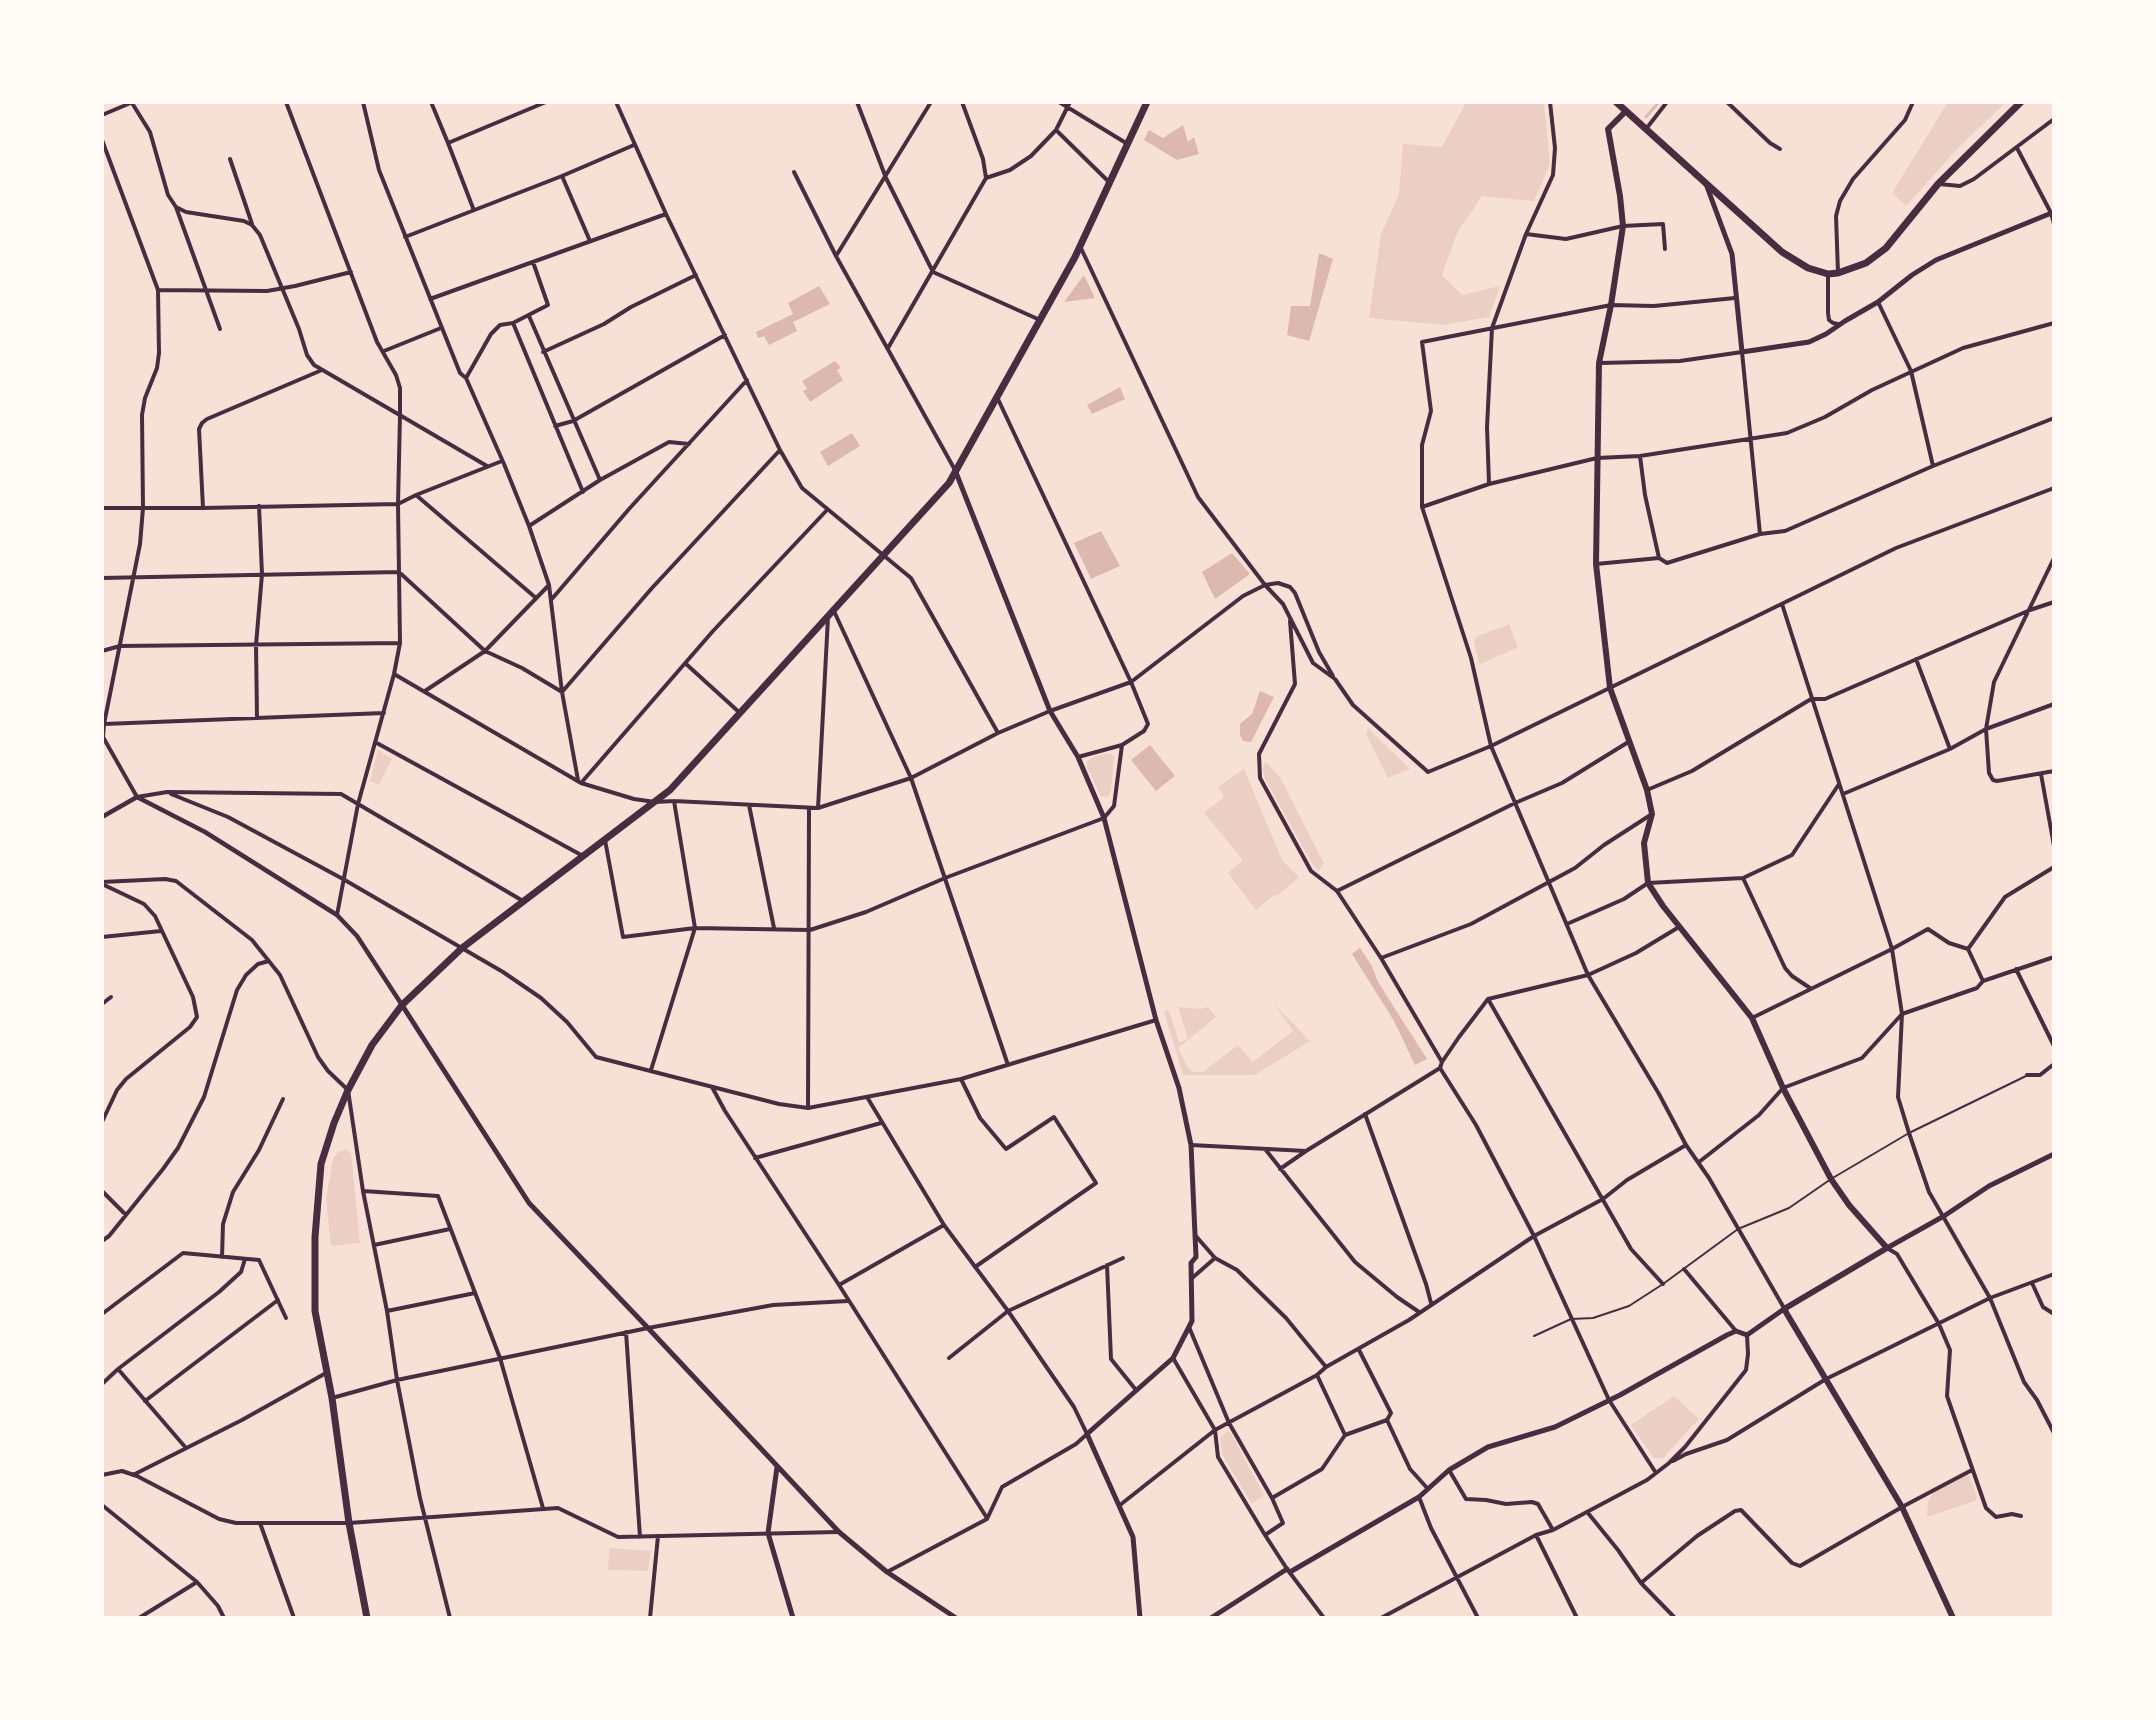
<!DOCTYPE html>
<html>
<head>
<meta charset="utf-8">
<style>
	body { margin:0 }
	#map { position:relative; width:2156px; height:1720px; overflow:hidden; background:#f7e1d7; font-family:Montserrat,sans-serif }
	canvas { display:block }
	.frame { position:absolute; inset:0; border:104px solid #fffaf5; pointer-events:none }
</style>
</head>
<body>
<div id="map">
<canvas width="2156" height="1720"></canvas>
<div class="frame"></div>
</div>
<script>
const c = document.querySelector('canvas').getContext('2d');
c.lineJoin = 'round';
function fill(path, color) {
  c.fillStyle = color;
  c.fill(path, 'evenodd');
}
function toPath(rows) {
  const path = new Path2D();
  for (const r of rows) {
    path.moveTo(r[0], r[1]);
    for (let i = 2; i < r.length; i += 2) path.lineTo(r[i], r[i + 1]);
  }
  return path;
}
function strokePath(path, color, width, dash) {
  c.strokeStyle = color;
  c.lineWidth = width;
  c.lineCap = dash ? 'butt' : 'round';
  c.setLineDash(dash || []);
  c.stroke(path);
}
fill(toPath([
	[1466,102,1544,102,1550,164,1534,201,1482,196,1457,233,1442,275,1462,295,1500,286,1489,317,1444,325,1369,318,1381,234,1399,194,1403,144,1442,147],
	[1948,102,2006,102,1958,148,1906,206,1892,193],
	[1509,624,1518,647,1479,665,1474,641,1476,637],
	[1368,728,1410,769,1388,778,1366,734],
	[378,750,392,759,379,785,370,781],
	[1110,753,1114,756,1111,791,1108,797,1101,796,1087,767,1087,761,1094,757],
	[1265,761,1280,777,1324,864,1318,871,1311,862,1265,779,1263,770],
	[1244,769,1282,860,1299,877,1278,895,1273,896,1256,910,1228,873,1243,860,1204,813,1224,797,1218,787],
	[1274,1004,1310,1041,1255,1075,1183,1075,1164,1012,1168,1010,1170,1013,1179,1042,1188,1039,1178,1007,1200,1009,1208,1007,1216,1017,1178,1048,1188,1068,1193,1072,1203,1072,1238,1045,1253,1062,1293,1031],
	[345,1149,351,1153,360,1243,331,1246,326,1200,333,1159,337,1153],
	[1674,1396,1699,1419,1663,1458,1654,1458,1631,1425],
	[1227,1431,1231,1433,1234,1439,1264,1495,1252,1504,1223,1456,1220,1438],
	[1964,1472,1969,1475,1977,1497,1975,1501,1927,1517,1928,1502,1935,1489],
	[609,1548,651,1551,648,1571,608,1570]
]), '#ebcfc5');
fill(toPath([
	[1183,125,1188,142,1194,137,1199,154,1177,160,1144,140,1149,130,1163,138],
	[1319,253,1333,259,1309,341,1287,335,1291,306,1310,306],
	[1084,275,1095,298,1064,302],
	[819,286,830,304,793,322,797,331,769,345,764,336,758,338,756,332,793,314,788,303],
	[835,361,841,368,837,370,843,380,810,402,803,391,807,389,802,381],
	[1120,387,1125,399,1092,414,1087,405],
	[852,433,860,446,828,466,820,452],
	[1101,531,1120,566,1091,579,1074,543],
	[1232,553,1250,574,1215,599,1202,572],
	[1260,691,1274,697,1251,742,1243,741,1240,735,1240,724,1252,714],
	[1150,745,1175,776,1156,791,1131,760],
	[1360,948,1372,966,1378,982,1427,1059,1415,1065,1394,1021,1352,954]
]), '#dcb8b0');
strokePath(toPath([
	[1646,117,1659,102]
]), '#dcb8b0', 3);
strokePath(toPath([
	[1534,1336,1571,1319,1593,1318,1629,1306,1663,1284,1738,1229,1789,1208,1831,1179,1909,1133,2026,1076]
]), '#4a2c40', 2);
strokePath(toPath([
	[286,102,377,342,396,375,400,388,400,415,398,504,416,495,502,461],
	[363,102,379,170,460,373,466,378,504,464,529,526,549,585,562,692,578,780],
	[431,102,448,143],
	[616,102,666,214,780,450,802,488,911,578,998,733],
	[857,102,886,178,933,272,1040,320],
	[1059,102,1126,143],
	[1727,102,1770,143,1780,149],
	[132,103,150,132,168,195,176,207,186,212,244,221,252,225,260,235,299,329,307,355,314,365,487,466],
	[102,115,133,102],
	[1646,129,1667,102],
	[1056,130,1110,183],
	[102,140,158,290,159,353,157,368,145,398,142,415,143,508,140,544,104,724,103,737,137,797,167,792,341,794,523,901],
	[2017,148,2051,213,2054,224],
	[230,159,252,224],
	[794,172,836,256,955,470],
	[562,176,590,241],
	[986,178,1010,170,1031,156,1056,130,1070,102],
	[1939,184,1960,186,1974,179,2054,119],
	[176,207,220,329],
	[473,208,448,143,546,102],
	[1526,234,1566,239,1623,226,1663,224,1665,249],
	[405,237,562,176,634,145],
	[1080,246,1198,497,1265,585,1283,604,1313,663,1335,679,1353,705,1428,772,1491,746,1896,548,2054,488],
	[836,256,931,102],
	[1838,273,1836,216,1840,201,1853,179,1905,120,1913,102],
	[1828,274,1828,313,1829,320,1833,323,1838,324],
	[158,290,267,291,295,286,351,272],
	[1735,298,1654,306,1611,305,1422,342,1431,411,1422,445,1422,507,1471,658,1491,746,1588,975,1659,1094,1686,1145,1709,1178,1784,1308],
	[430,299,666,214],
	[1878,302,1911,371,1933,466],
	[529,316,600,480],
	[513,323,583,492],
	[888,348,986,178,983,159,962,102],
	[384,351,441,328],
	[543,352,604,324,631,307,696,275],
	[1600,363,1680,361,1742,352,1760,534],
	[466,378,491,334,500,325,513,323,548,305,533,262],
	[997,397,1131,682,1148,724,1144,731,1122,745,1078,757],
	[555,426,573,421,725,335],
	[1640,456,1645,495,1659,558],
	[1489,484,1487,427,1492,328,1526,234,1553,175,1555,148,1550,102],
	[416,495,536,598],
	[1422,507,1489,484,1597,458,1640,456,1787,433,1825,417,1872,390,1963,348,2054,323],
	[102,508,203,508,398,504,400,643,394,674,358,804,337,915],
	[203,508,199,429,202,423,207,419,322,370],
	[529,526,600,480,669,442,689,444],
	[2054,558,1994,682,1986,729,1989,773,1993,780,1997,781,2054,771],
	[1596,564,1659,558,1667,563,1760,534,1785,531,1933,466,2054,418],
	[102,578,399,572,485,651,522,668,562,692,652,588,780,450],
	[551,600,629,509,747,380],
	[1782,604,1892,949,1902,1014,1898,1097,1909,1133,1929,1192,1990,1298,2024,1382,2037,1400,2054,1433],
	[833,609,911,778,1008,1065],
	[1290,621,1295,684,1259,754,1260,778,1311,871,1337,891,1381,958,1442,1062],
	[102,651,120,646,400,643],
	[1916,659,1950,749],
	[685,663,740,713],
	[394,674,581,783,634,799,655,802,674,801,818,808,911,778,998,733,1050,711,1131,682,1243,596,1265,585,1278,583,1290,587,1295,593,1319,652,1333,676],
	[425,691,485,651,548,586],
	[257,718,256,645,262,574,259,506],
	[104,724,384,713],
	[375,742,583,856],
	[2041,774,2054,846],
	[581,783,713,631,827,510],
	[1647,790,1692,771,1811,699,1825,699,1972,635,2030,610,2054,602],
	[171,794,228,817,343,879,503,972,541,998,567,1022,596,1057,779,1104,808,1108,961,1079,1156,1020],
	[1843,794,1950,749,1986,729,2054,704],
	[749,805,774,928],
	[818,808,828,617],
	[605,840,623,937,695,928,810,930,866,912,945,878,1104,818,1114,806,1122,745],
	[1743,878,1785,968,1792,976,1810,988],
	[102,882,165,879,176,881,252,940,280,975,318,1057,328,1071,348,1090,363,1191,387,1311,397,1380,420,1498,450,1618],
	[102,884,144,904,155,916,193,997,197,1017,190,1027,126,1079,117,1090,102,1122],
	[1337,891,1515,803,1562,783,1630,741],
	[1567,924,1624,899,1648,883,1743,878,1792,855,1839,784],
	[102,937,161,931],
	[1381,958,1471,924,1575,868,1604,845,1652,814],
	[2016,969,2054,1046],
	[1983,981,2054,957],
	[1488,999,1631,1249,1663,1284],
	[102,1004,111,997],
	[1752,1018,1892,949,1928,929,1949,943,1968,949,2005,897,2054,867],
	[1440,1068,1476,1125,1534,1236,1609,1400,1656,1473],
	[651,1070,695,928,674,801],
	[2027,1075,2040,1075,2054,1064],
	[961,1079,980,1118,1006,1149,1054,1117,1096,1183,975,1267],
	[712,1087,725,1111,839,1285,987,1518],
	[867,1097,944,1225,1008,1311,1074,1407,1087,1434,1076,1444,1002,1487,987,1519,887,1572],
	[808,1108,809,808],
	[1365,1114,1426,1284,1431,1303],
	[1191,1145,1306,1151,1440,1068,1442,1062,1459,1037,1488,999,1588,975,1636,953,1679,927],
	[1265,1149,1355,1262,1397,1297,1419,1312],
	[755,1158,881,1123],
	[1699,1162,1759,1115,1783,1088,1862,1058,1902,1014,1977,988,1983,981,1968,949],
	[1280,1169,1306,1151],
	[102,1191,126,1215],
	[363,1191,438,1196,500,1358,543,1508],
	[1195,1235,1215,1258,1237,1270,1286,1318,1326,1367],
	[102,1241,109,1236,126,1215,163,1169,178,1148,204,1097,237,990,246,975,258,964,269,961],
	[374,1245,450,1229],
	[1887,1248,1897,1254,1939,1324,1950,1350,1947,1396,1986,1508,1996,1517,2012,1514,2021,1516],
	[222,1257,223,1224,233,1192,259,1150,283,1099],
	[1107,1265,1111,1359,1136,1390],
	[1684,1269,1736,1331],
	[1191,1279,1215,1258],
	[2032,1283,2043,1307,2054,1314],
	[839,1285,944,1225],
	[387,1311,475,1293],
	[102,1314,183,1253,259,1260,286,1318],
	[1189,1327,1229,1423,1272,1498,1283,1523,1265,1535],
	[626,1332,640,1537],
	[1359,1350,1391,1413,1387,1420,1410,1469,1428,1489],
	[949,1358,1008,1311,1123,1258],
	[1173,1358,1215,1430,1218,1457,1265,1535,1287,1569,1324,1618],
	[118,1369,186,1448],
	[102,1384,118,1369,219,1292,241,1272,245,1259],
	[332,1398,397,1380,648,1328,773,1305,848,1301],
	[145,1401,278,1300],
	[1345,1435,1387,1420],
	[1673,1461,1686,1454,1727,1440,1826,1379,1990,1298,2054,1274],
	[1449,1470,1466,1499,1486,1500,1506,1504,1532,1502,1538,1504,1553,1530],
	[102,1475,122,1471,137,1476,219,1519,236,1523,349,1523,558,1508,618,1537,838,1532],
	[133,1475,242,1420,326,1373],
	[1419,1497,1431,1528,1478,1618],
	[1272,1498,1322,1469,1345,1435,1317,1375],
	[102,1505,197,1582,218,1606,224,1618],
	[1120,1505,1215,1430,1317,1375,1326,1367,1409,1320,1534,1236,1603,1199,1627,1180,1686,1145],
	[1588,1513,1618,1550,1641,1583,1675,1618],
	[260,1523,294,1618],
	[1536,1535,1577,1618],
	[1641,1583,1697,1536,1735,1511,1741,1510,1792,1563,1800,1566,1902,1507,1972,1470],
	[139,1618,197,1582],
	[650,1618,658,1536],
	[1381,1618,1536,1535,1553,1530,1647,1480,1669,1463,1685,1447,1746,1370,1748,1354,1747,1335]
]), '#4a2c40', 4);
strokePath(toPath([
	[102,817,137,797,205,832,337,915,357,936,402,1005]
]), '#4a2c40', 4.5);
strokePath(toPath([
	[1706,184,1732,254,1742,352,1809,342,1826,334,1845,321,1878,302,1912,275,1936,260,2054,212],
	[955,470,1050,711,1078,757,1104,818,1156,1020,1179,1088,1191,1145,1196,1257,1191,1263,1192,1321,1173,1358,1087,1434,1133,1537,1140,1618],
	[402,1005,529,1203,648,1328,839,1532,887,1572,956,1618],
	[1887,1248,1944,1216,1989,1186,2054,1154],
	[777,1467,768,1533,793,1618],
	[1290,1572,1419,1497,1449,1470,1488,1447,1555,1427,1620,1395,1727,1335,1736,1331,1747,1335,1784,1309],
	[1211,1618,1287,1569]
]), '#4a2c40', 5);
strokePath(toPath([
	[1626,111,1608,129,1620,196,1623,226,1611,305,1599,363,1596,564,1610,688,1647,790,1652,814,1644,843,1648,883,1663,906,1752,1018,1783,1088,1831,1179,1849,1205,1887,1248,1784,1309,1902,1507,1953,1618]
]), '#4a2c40', 6);
strokePath(toPath([
	[1616,102,1782,252,1808,268,1828,274,1838,273,1866,263,1886,248,1938,184,2021,102],
	[367,1618,349,1523,332,1398,315,1311,315,1237,321,1164,334,1123,348,1090,372,1045,402,1005,462,948,670,790,949,483,1075,257,1147,102]
]), '#4a2c40', 7);
</script>
</body>
</html>
